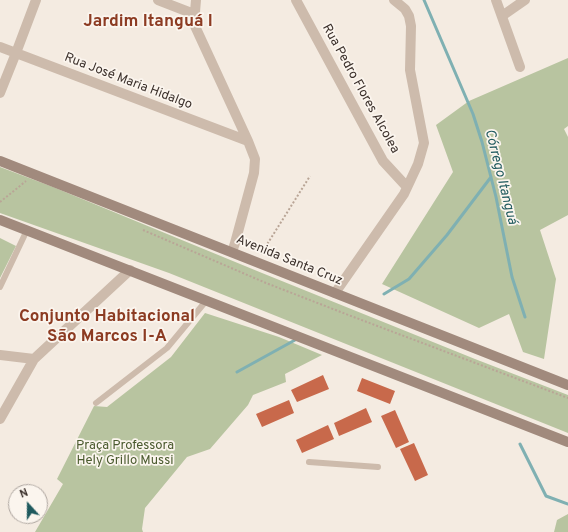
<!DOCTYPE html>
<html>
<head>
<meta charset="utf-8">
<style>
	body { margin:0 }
	#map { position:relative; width:568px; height:532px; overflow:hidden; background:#f4ebe1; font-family:Overpass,sans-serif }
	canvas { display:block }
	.north { position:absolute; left:8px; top:484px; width:40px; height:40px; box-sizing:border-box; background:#fbf5ee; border:1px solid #aea6a0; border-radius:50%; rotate:339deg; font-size:11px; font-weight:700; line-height:16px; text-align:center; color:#3b302b }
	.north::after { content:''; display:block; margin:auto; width:14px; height:18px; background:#1f5a5e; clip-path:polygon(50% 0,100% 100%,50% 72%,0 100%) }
</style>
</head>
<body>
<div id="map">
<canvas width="568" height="532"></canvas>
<div class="north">N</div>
</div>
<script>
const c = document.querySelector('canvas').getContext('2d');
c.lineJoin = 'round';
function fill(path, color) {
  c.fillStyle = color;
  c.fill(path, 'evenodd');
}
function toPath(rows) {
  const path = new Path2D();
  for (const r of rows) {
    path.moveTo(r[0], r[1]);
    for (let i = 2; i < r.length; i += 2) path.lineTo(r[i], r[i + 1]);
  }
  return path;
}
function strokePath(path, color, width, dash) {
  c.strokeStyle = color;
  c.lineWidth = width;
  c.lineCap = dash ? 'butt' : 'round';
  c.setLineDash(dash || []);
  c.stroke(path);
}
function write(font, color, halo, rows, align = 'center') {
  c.font = font + ' Overpass,sans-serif';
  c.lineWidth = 3.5;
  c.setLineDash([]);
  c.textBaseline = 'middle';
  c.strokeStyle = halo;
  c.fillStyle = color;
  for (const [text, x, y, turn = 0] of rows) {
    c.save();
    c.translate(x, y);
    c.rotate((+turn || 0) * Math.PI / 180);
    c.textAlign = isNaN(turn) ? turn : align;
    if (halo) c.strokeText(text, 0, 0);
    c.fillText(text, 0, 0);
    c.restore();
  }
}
fill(toPath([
	[568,58,568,126,564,129,568,137,568,215,540,230,556,279,544,359,523,352,509,314,479,328,382,284,453,172,436,125,469,101],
	[0,167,53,187,262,273,475,359,568,395,568,433,169,273,0,213],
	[0,238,16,246,0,278],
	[205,313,279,337,322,355,285,374,286,382,253,395,248,405,210,449,187,457,145,508,142,529,143,532,35,532,63,484,57,479,94,406,107,407,171,357],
	[568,514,568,532,554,532,557,520]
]), '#b8c4a0');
strokePath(toPath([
	[424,0,473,114,482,142,496,197,512,277,525,317],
	[384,294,409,279,447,235,491,177],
	[237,372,295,340],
	[520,444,546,496,568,504]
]), '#7fb0b2', 3);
fill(toPath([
	[323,375,329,389,297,402,291,390],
	[362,378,395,391,390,404,357,391],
	[289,400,294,413,262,427,256,414],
	[366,408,372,422,339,436,334,423],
	[395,410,409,442,396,448,381,416],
	[328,425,334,439,302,453,296,440],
	[414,443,428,475,415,481,400,449]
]), '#c8694b');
strokePath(toPath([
	[0,202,26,181],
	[143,230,266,283,351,316,568,398],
	[261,254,310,176]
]), '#b9a596', 2, [2, 2]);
strokePath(toPath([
	[0,287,27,230],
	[96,403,167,348,206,301],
	[309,462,378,467]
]), '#cdbbac', 6);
strokePath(toPath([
	[158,0,194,14],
	[196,0,194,24,248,141,255,159,254,173,235,243,232,252],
	[296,0,383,161,407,187],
	[496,0,520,67],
	[502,16,525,0],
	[0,47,248,141],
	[0,93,16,53,36,0],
	[335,293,404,194,418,164,424,143,410,70,411,26,409,16,405,9,394,0],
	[0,355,34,359],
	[0,419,34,359,130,270]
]), '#cdbbac', 10);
strokePath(toPath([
	[0,161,568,385],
	[0,220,568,442]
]), '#a18a7d', 10);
write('13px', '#3b302b', '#fbf5ee', [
	["Rua José Maria Hidalgo",128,82,21],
	["Rua Pedro Flores Alcolea",360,89,61],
	["Avenida Santa Cruz",289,261,22]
]);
write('13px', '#4a5a2e', '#fbf5ee', [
	["Praça Professora",125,446],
	["Hely Grillo Mussi",125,461]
]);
write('italic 14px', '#1f5a5e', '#fbf5ee', [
	["Córrego Itanguá",500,177,76]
]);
write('bold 17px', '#8c3b22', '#fbf5ee', [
	["Jardim Itanguá I",148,23],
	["Conjunto Habitacional",107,318],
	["São Marcos I-A",107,338]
]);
</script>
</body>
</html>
